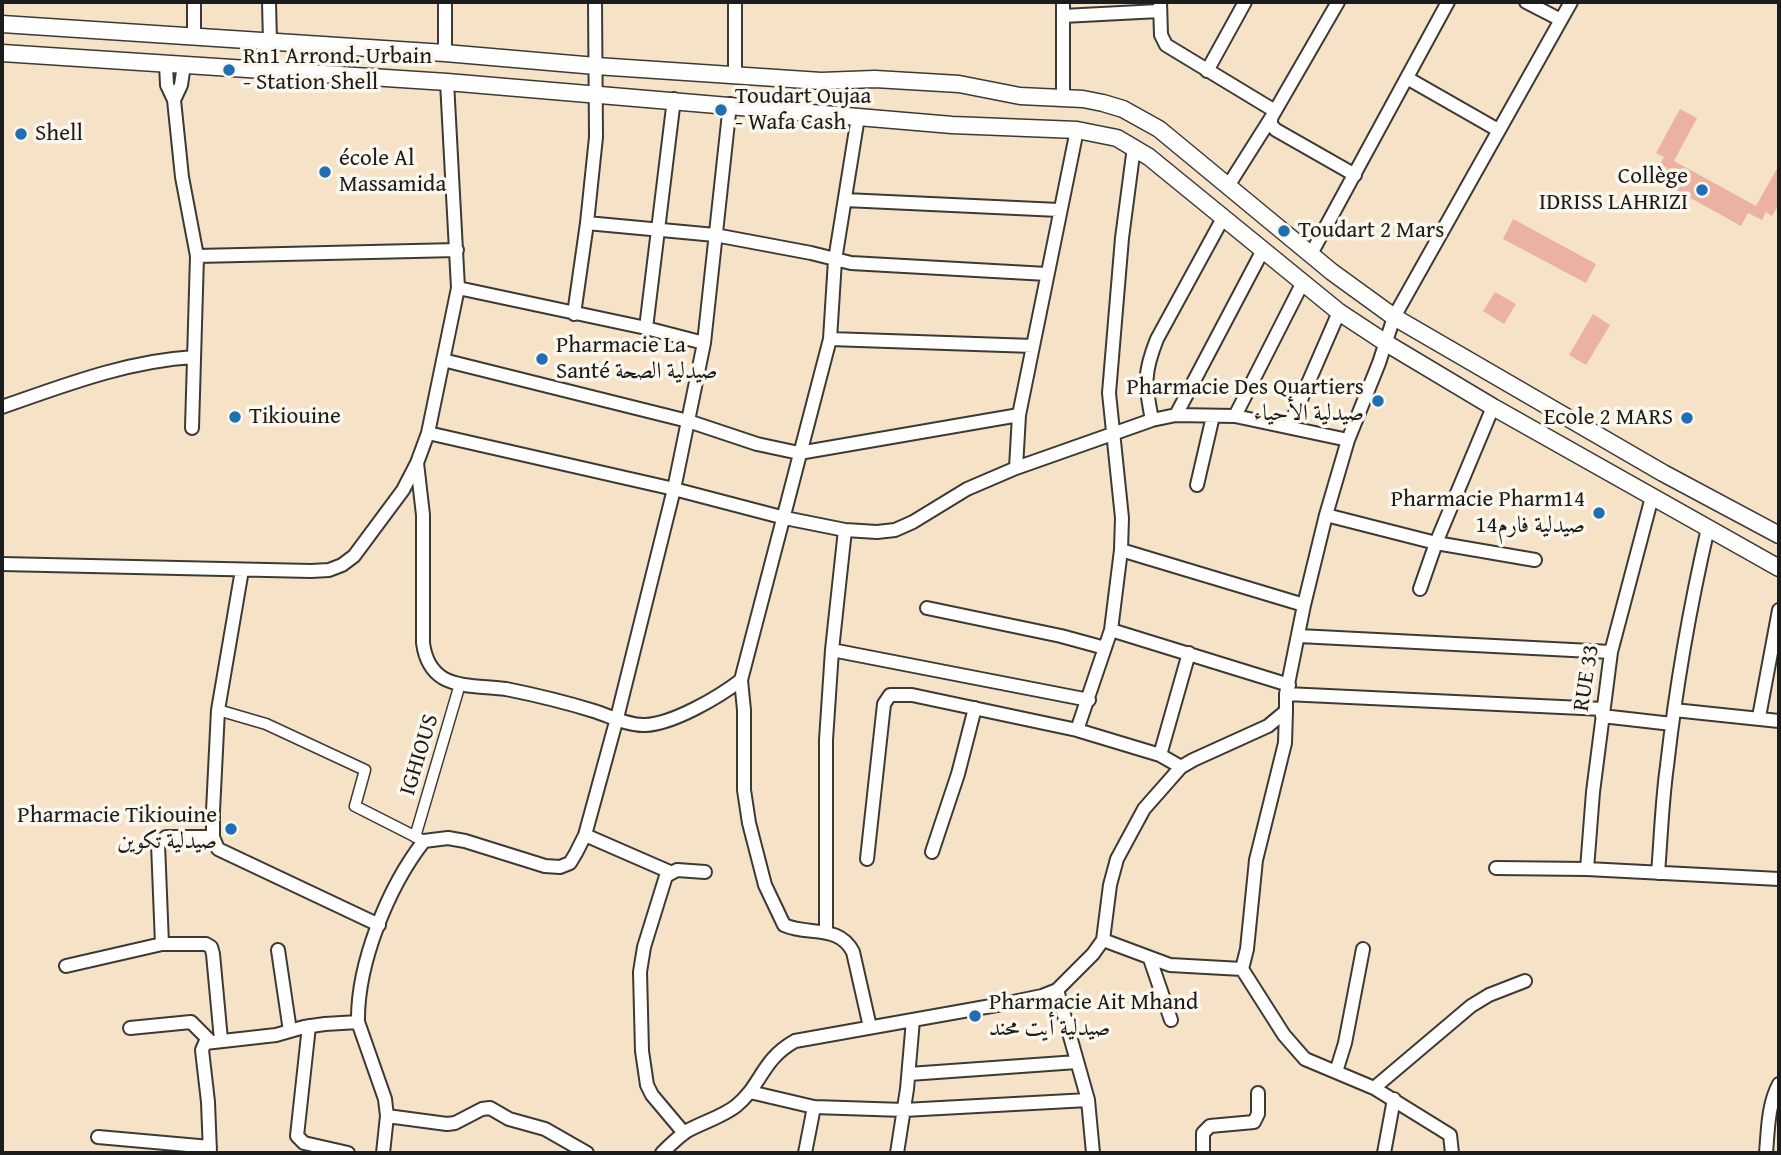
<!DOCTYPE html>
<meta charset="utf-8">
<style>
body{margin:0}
#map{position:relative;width:1781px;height:1155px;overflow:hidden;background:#f5e2c7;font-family:"Gentium Book Plus",serif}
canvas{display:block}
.frame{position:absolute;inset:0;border:4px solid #1c1c1c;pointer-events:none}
</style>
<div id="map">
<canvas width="1781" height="1155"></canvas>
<div class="frame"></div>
</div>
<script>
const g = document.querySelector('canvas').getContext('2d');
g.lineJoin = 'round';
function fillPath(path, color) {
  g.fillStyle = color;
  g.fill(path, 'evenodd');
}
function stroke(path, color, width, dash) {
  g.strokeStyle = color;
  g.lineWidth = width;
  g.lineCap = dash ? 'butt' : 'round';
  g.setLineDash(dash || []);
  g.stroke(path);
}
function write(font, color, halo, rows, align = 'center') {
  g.font = font + ' "Gentium Book Plus",Amiri,serif';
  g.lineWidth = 7;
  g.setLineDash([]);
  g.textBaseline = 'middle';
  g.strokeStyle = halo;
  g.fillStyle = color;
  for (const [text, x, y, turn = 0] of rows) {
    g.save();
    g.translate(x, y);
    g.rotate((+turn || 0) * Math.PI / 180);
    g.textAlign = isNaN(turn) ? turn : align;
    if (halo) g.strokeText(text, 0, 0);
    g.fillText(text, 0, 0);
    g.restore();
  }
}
const building = new Path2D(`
 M1680 109 1697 118 1674 161 1756 206 1779 165V204L1772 216 1766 212 1762 220 1748 213 1741 226 1660 181 1667 168 1660 164 1664 157 1656 153Z
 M1513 219 1596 264 1586 283 1503 239Z
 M1495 292 1516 304 1504 324 1483 311Z
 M1593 314 1610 325 1586 365 1569 355Z`);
const pedestrian = new Path2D(`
 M218 710 266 724 365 770 355 806 424 841
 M415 837 460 684`);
const minor = new Path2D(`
 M194 2V36
 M269 2 270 42
 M1160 2 1161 35 1166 45 1275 111
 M1526 2 1561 20
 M1063 16 1159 11
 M445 53V2
 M166 64 167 85 174 100 182 177 197 256 192 428
 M1207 71 1245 2
 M735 75V2
 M1407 78 1498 130
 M1063 98V2
 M174 100 181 85 184 65
 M1271 118V125L1276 130 1355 175
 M1228 186 1271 118 1338 2
 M845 200 1059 210
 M587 223 715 235 811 253 851 263 1047 274
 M1311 254 1448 2
 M197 256 457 250
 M574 314 587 223 596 137 595 2
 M646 328 674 99
 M830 339 1033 346
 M704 343 730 104
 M443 360 688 421 757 444 799 453 1019 415
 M2 407C65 385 127 361 194 357
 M1176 415 1263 250
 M1235 416 1303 282
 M1152 420C1145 384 1143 374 1157 339L1223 218
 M1289 427 1339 312
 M428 433 674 489 785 518 845 530 877 532 895 530 913 522 967 489 1016 468 1152 420 1176 415 1235 416 1348 440
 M417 463 423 515V643C425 658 430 670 443 678 460 688 487 686 506 689 536 695 565 702 594 711 610 716 629 726 645 725 673 724 719 697 741 680L830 339 835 260 858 117
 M1016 468 1019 415 1077 130
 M1197 485 1213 416
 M1326 515 1436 543 1535 560
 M1121 550 1304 605
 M2 564 311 571 329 570 342 565 354 556 403 490 417 463 428 433 458 288 447 82
 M242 570 218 710 213 811V837L218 849 379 925
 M1420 589 1436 543 1493 407
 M927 608 1061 636 1105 648
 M1111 630 1289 685
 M1299 636 1611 652
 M832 650 1089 700
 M741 680 744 710V790L749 823 765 885 784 925C808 936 839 924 853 952L870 1027
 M1286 694 1603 709
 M1674 710 1779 721
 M1602 716 1672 724
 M1759 717 1779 610
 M1077 730 1111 630 1121 550 1122 518 1109 393 1122 238 1134 147
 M1160 755 1189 653
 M585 835 670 872
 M932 852 958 774 975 708
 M867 859 884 704 890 695H912L1077 730 1160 755 1181 767
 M1496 868 1587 869 1779 879
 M1587 869 1593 792 1611 652 1652 497
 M1658 873C1661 837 1662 801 1667 766 1676 686 1690 606 1708 528
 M826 932V740L832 650 845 530
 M1103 940 1170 965 1242 969 1284 1035 1305 1059 1374 1088 1450 1135 1452 1153
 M162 944 158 844 166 837H213
 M278 950 290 1031
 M1150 959 1171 1020
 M66 966 162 944H206L211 947 213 954 221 1040
 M1242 969 1247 949 1256 860 1285 743 1286 711
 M1057 990 1088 1100 1093 1153
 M309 1026 297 1136 304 1143 348 1153
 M130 1028 191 1022 210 1041
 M1336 1072 1345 1043 1363 949
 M909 1074 1077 1062
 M1374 1088 1471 1006 1489 995 1525 981
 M750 1092 814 1107 904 1110 1088 1100
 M387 1116 447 1124 455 1123 482 1109 490 1108 509 1119 545 1129 587 1153
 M684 1133 652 1095 647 1085 642 1051 640 972 644 947 666 876 677 870 705 872
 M98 1137 210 1147
 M210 1153 208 1102 202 1050 205 1043 276 1035 304 1027 325 1024 358 1022
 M383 1153 387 1116 385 1099 358 1022C357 964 388 887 424 841L448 838 465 841 545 866 560 867 570 863 576 853 585 835 617 718 674 489 704 343 646 328 458 288
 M662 1153C670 1145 678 1137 687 1131 703 1122 722 1117 736 1106 762 1085 761 1060 795 1041L1008 1003 1042 996 1057 990 1093 954 1103 940 1110 885 1117 859 1144 809 1181 767 1193 760 1268 726 1286 711V694L1304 605 1326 515 1348 440 1379 363 1394 317 1571 2
 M805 1153 814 1107
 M897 1153 907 1089 913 1020
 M1203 1153V1133L1210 1126 1254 1122 1258 1114V1093
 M1384 1153 1394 1099
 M1766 1153C1768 1130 1768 1104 1779 1084`);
const tertiary = new Path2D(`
 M2 24 445 53 596 66 821 81 875 79 959 84 1020 96 1083 99 1103 103 1123 109 1159 129 1332 272 1394 317 1663 473 1779 535
 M2 53 447 82 952 125 1077 130 1117 138 1149 157 1339 312 1386 343 1493 407 1779 568`);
const markers = [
 [229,70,7,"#1f6fb2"],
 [721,110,7,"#1f6fb2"],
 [21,134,7,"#1f6fb2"],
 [325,172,7,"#1f6fb2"],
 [1702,190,7,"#1f6fb2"],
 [1284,231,7,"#1f6fb2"],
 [542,359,7,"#1f6fb2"],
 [1378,401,7,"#1f6fb2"],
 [235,417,7,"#1f6fb2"],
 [1687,418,7,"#1f6fb2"],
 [1599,513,7,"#1f6fb2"],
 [231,829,7,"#1f6fb2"],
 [975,1016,7,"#1f6fb2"]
];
const poiNames = [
 ["Rn1 Arrond. Urbain",243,57],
 ["- Station Shell",243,83],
 ["Toudart Oujaa",735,97],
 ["- Wafa Cash",735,123],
 ["Shell",35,134],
 ["école Al",339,159],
 ["Massamida",339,185],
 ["Collège",1688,177,"right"],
 ["IDRISS LAHRIZI",1688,203,"right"],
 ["Toudart 2 Mars",1298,231],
 ["Pharmacie La",556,346],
 ["Santé صيدلية الصحة",556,372],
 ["Pharmacie Des Quartiers",1364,388,"right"],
 ["صيدلية الأحياء",1364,414,"right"],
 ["Tikiouine",249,417],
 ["Ecole 2 MARS",1673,418,"right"],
 ["Pharmacie Pharm14",1585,500,"right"],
 ["صيدلية فارم14",1585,526,"right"],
 ["Pharmacie Tikiouine",217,816,"right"],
 ["صيدلية تكوين",217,842,"right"],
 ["Pharmacie Ait Mhand",989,1003],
 ["صيدلية أيت محند",989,1029]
];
const streetNames = [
 ["RUE 33",1587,678,-81],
 ["IGHIOUS",420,755,-73]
];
fillPath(building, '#ecb2a1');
stroke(pedestrian, '#3d3a36', 13);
stroke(minor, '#3d3a36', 16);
stroke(tertiary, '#3d3a36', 19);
stroke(pedestrian, '#fff', 10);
stroke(minor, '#fff', 12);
stroke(tertiary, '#fff', 16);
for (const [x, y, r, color] of markers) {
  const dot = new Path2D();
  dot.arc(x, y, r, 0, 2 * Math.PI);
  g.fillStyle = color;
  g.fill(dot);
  stroke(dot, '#fbf7ec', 2.5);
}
write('23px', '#1c1c1c', '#fbf7ec', poiNames, 'left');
write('23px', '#1c1c1c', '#fbf7ec', streetNames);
</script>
